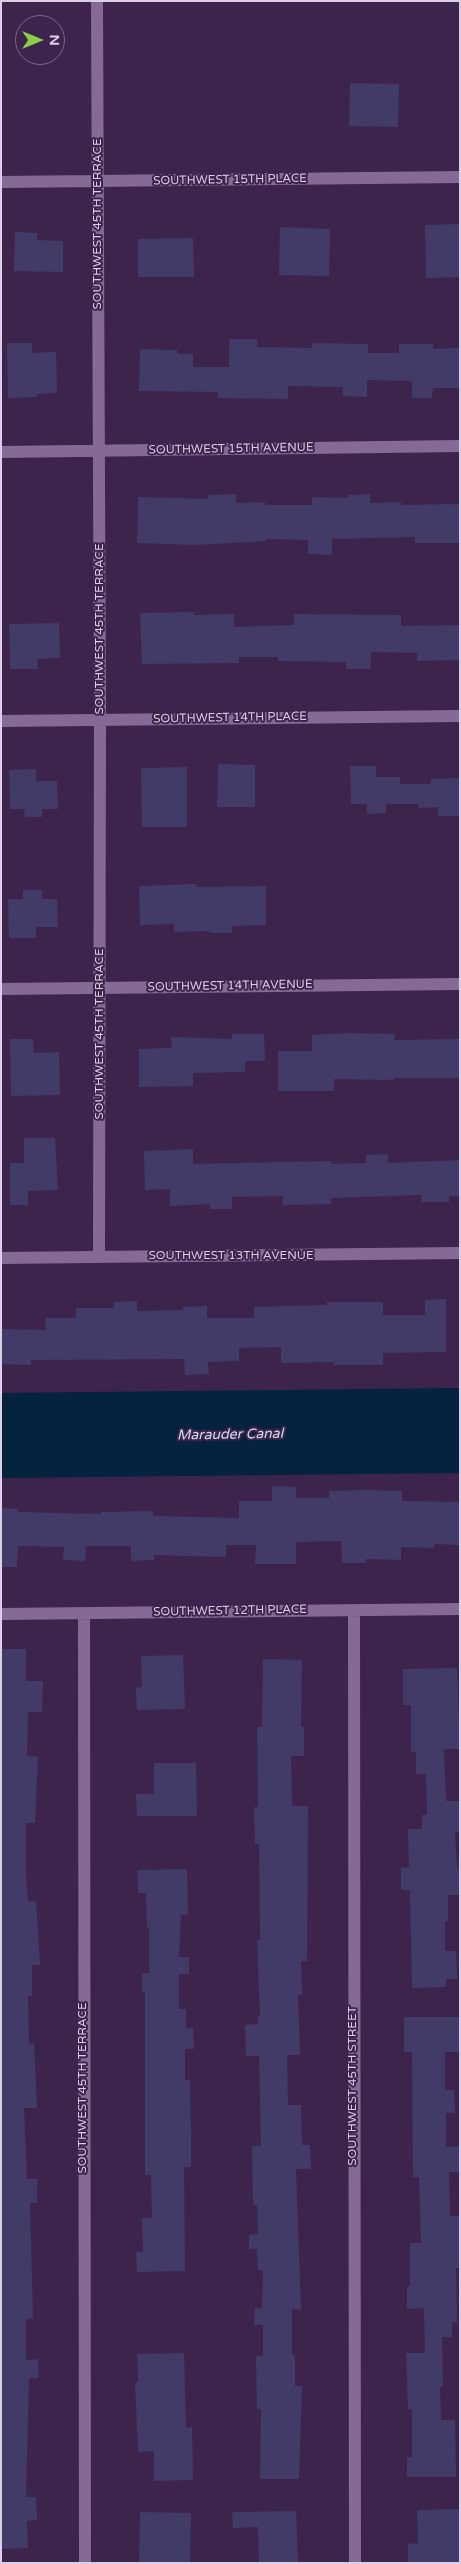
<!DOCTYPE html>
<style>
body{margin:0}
#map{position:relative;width:461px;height:2564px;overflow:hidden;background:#3d244c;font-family:"Varela Round",sans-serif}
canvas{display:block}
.frame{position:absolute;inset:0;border:2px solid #dccee7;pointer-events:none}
.north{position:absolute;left:15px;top:15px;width:50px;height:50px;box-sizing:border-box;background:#3d244c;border:1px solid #7d688a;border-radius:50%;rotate:90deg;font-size:14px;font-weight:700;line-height:20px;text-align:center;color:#dccee7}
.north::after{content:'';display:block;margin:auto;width:18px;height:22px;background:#8cce45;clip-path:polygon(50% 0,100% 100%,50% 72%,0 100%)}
</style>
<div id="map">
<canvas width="461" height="2564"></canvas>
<div class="frame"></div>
<div class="north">N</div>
</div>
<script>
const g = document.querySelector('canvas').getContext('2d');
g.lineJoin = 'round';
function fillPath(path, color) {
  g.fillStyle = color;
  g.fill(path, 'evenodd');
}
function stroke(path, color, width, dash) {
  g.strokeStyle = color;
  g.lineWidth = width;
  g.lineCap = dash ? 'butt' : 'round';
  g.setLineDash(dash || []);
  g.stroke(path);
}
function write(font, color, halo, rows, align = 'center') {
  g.font = font + ' "Varela Round",sans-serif';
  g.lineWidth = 4;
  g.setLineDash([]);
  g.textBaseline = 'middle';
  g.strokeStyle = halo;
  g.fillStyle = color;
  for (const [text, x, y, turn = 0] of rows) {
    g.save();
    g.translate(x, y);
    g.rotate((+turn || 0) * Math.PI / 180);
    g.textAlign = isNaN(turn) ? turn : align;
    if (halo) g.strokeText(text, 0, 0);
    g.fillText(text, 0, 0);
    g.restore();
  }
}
const water = new Path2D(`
 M460 1388V1473L1 1478V1393Z`);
const building = new Path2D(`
 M350 83 399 84 398 127 349 126Z
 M460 224V277L426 278 425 225Z
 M280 227 330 229 329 276 279 275Z
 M15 232 37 233V240L63 241V272L14 271Z
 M193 238 194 277H138V239Z
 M229 339H257V347L312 348V343L368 344V353H399V344H433V349L460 348V388H433L432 398H412V381L367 380V397L343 396V387L288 386V399L218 398V392L139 391 140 349 177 350V354H193V367H229Z
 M7 343H32V353L56 352 57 393 37 394V397L8 398Z
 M236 494V503L265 502V505H312V497L348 498V495L370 494V503L401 502V505L460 504V543H415V537L332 539V555L308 554V540L266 539V541L194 545 137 543 138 497 208 499V495Z
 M194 612V615L234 614V627L294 625V614L401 615V626L460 625V660L417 661V653L371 652V669H346V662L278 661V657H239V663L142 664 140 613Z
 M59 623 60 658 37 659 38 669H10L9 624Z
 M218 764 255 765V807H217Z
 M350 766H376V777H400V784H431V779L460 778 459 816H438V807L419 808 418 804H386V813L367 814V804H351Z
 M187 767V827H142L141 768Z
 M36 769V781H57L58 809H42V817H25L24 809H10L9 770Z
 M196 884V887L266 886V925L232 926V933H209V931L174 932V924L140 925 139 886Z
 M23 890H42V899H57L58 927H36V938H9L8 899H23Z
 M347 1033 395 1034 394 1040 460 1039V1078H394V1080L334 1079V1091H278V1051H312V1035Z
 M232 1034H264L265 1061H245V1072L193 1073V1086L139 1087V1049L172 1048 171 1037 232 1039Z
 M10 1039H33L34 1053 59 1052 60 1095 11 1096Z
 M24 1138H55L58 1190 28 1191V1205H10V1163H24Z
 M193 1149V1164L331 1161V1164L366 1163V1155L388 1154V1163L460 1160V1196H449V1202H421V1195L331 1198V1204L283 1205V1196L232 1197V1209H210V1204L170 1206V1189L145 1190 144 1151Z
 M446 1299V1352L383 1353V1365H334V1362L281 1363V1347L239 1348V1361L208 1362 209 1374 185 1375 184 1359 31 1360V1365L1 1364V1329L46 1330 45 1318H76V1308H114V1302L137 1301V1311L183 1310V1307L207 1306V1318H254V1307L327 1305V1302H383V1315H425V1300Z
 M272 1486 296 1487V1498H329V1491L365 1490 402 1491V1501L460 1502V1545L434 1544V1548L401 1547V1560L366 1559V1563H342L341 1541 296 1542V1564H255L256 1545H226V1557L154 1555V1560L131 1561V1546H86L85 1561 63 1560 64 1547 18 1546 17 1567H1V1508L18 1509V1512L101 1514V1512L153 1511V1516L239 1518V1501H272Z
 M1 1649H26V1681H43L42 1712H28L27 1756 38 1757 35 1823H26V1874L28 1901H36L40 1965H32V1996H28L29 2044 34 2043 37 2108H24L27 2179H37V2203H30L33 2318 26 2319V2360L38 2359 39 2378H29L26 2497H36L37 2520 27 2521 28 2548 1 2549Z
 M183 1655 185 1709 137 1710 136 1688 142 1687 141 1656Z
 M263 1659 302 1660 301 1727H304V1756H291L292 1806H308L307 1961H301L302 1995H298L300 2055H287L288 2105H301L302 2145H310L311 2169H296L301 2310 292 2309V2355H295V2386H302L299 2479H260L261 2409H257L256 2356H263V2325H254L255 2308H262L263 2270H258L257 2249H249V2235L258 2234 257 2205H253L252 2146H261L259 2056H246L245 2025 258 2024V2016H260L257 1940H260L259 1844H255L254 1807H258L257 1727H262Z
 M457 1668 460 1749H444L446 1801H460V1832H455L457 1867 460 1866V1895H448V1921H445V1951H456L457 1979H446V1987L412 1988 410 1890H401V1868L409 1867 408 1829H422V1815H427L426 1774H416V1752H411V1705H403V1669Z
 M154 1763H196L197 1816H137L136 1794H154Z
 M187 1869 188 1915H181L179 1957H189V1974H179V2009H186V2028H193L194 2049H185V2080H190L191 2130V2167H184L185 2271 137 2272 136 2252H143L142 2218H152L151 2175H145V1991L142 1992V1973H149V1928H147L146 1893H138L137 1870Z
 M404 2017H460V2052H445V2090H454L455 2113H446V2147L460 2146V2172H449L450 2216H460V2268H456L457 2322H452V2337H442L443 2387H440L441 2420H455L456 2477H407V2457H412V2409H408L406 2353H425L424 2308 407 2309V2287L410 2286V2243H421L419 2177H413L412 2052H404Z
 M184 2353 186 2428 192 2427 193 2480 154 2481V2451L138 2452 135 2383 138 2382 137 2354Z
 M460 2509V2563H408V2544L418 2543 417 2510Z
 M296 2511 298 2563H259L258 2527 233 2528 232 2512Z
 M140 2512 191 2513 190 2563H139Z`);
const street = new Path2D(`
 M97 1 100 720 99 1257
 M1 182 460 177
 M1 452 460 446
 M1 721 460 716
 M1 989 460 984
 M1 1258 460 1253
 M354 1610 355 2563
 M84 1613 85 2563
 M1 1614 460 1609`);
const streetNames = [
 ["SOUTHWEST 15TH PLACE",230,180,-1],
 ["SOUTHWEST 45TH TERRACE",98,224,-90],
 ["SOUTHWEST 15TH AVENUE",231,449,-1],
 ["SOUTHWEST 45TH TERRACE",100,629,-90],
 ["SOUTHWEST 14TH PLACE",230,718,-1],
 ["SOUTHWEST 14TH AVENUE",230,986,-1],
 ["SOUTHWEST 45TH TERRACE",100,1034,-90],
 ["SOUTHWEST 13TH AVENUE",231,1256],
 ["SOUTHWEST 12TH PLACE",230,1611,-1],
 ["SOUTHWEST 45TH STREET",353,2086,-90],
 ["SOUTHWEST 45TH TERRACE",83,2088,-90]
];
const waterNames = [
 ["Marauder Canal",230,1435,-1]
];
fillPath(water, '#05223e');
fillPath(building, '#433b67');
stroke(street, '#856a97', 12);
write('12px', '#dccee7', '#3d244c', streetNames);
write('italic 14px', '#cfdeee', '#3d244c', waterNames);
</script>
